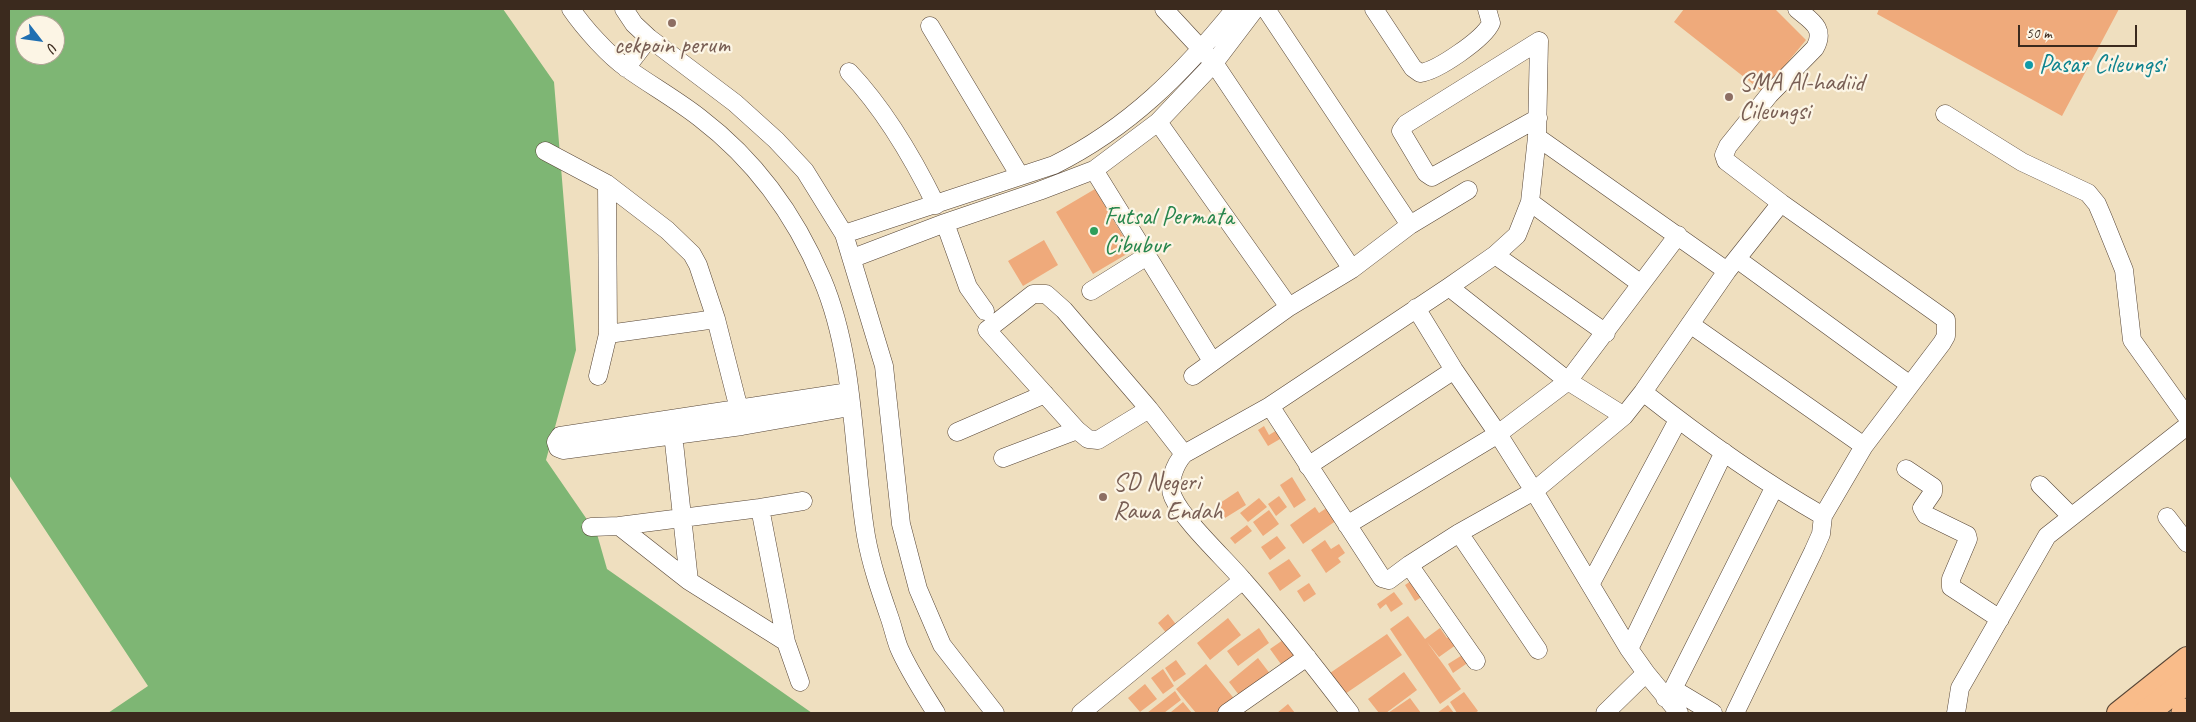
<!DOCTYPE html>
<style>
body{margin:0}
#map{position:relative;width:2196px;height:722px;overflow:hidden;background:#efdfbf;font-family:Caveat,sans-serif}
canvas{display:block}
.frame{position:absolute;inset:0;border:10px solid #3b2a1e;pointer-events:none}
.north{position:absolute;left:15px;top:15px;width:50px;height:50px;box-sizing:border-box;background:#fcf5e5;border:1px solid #afa495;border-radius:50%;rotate:120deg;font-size:14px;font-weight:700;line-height:20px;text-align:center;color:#3b2a1e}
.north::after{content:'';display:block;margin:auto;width:18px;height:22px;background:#1f6fb2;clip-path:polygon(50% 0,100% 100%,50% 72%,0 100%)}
.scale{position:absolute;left:2018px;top:25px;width:119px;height:22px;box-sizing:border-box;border:2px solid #3b2a1e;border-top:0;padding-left:6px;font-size:15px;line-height:18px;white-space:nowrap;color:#3b2a1e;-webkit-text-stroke:4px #fcf5e5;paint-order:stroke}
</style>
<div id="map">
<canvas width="2196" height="722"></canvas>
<div class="frame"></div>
<div class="north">U</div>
<div class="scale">50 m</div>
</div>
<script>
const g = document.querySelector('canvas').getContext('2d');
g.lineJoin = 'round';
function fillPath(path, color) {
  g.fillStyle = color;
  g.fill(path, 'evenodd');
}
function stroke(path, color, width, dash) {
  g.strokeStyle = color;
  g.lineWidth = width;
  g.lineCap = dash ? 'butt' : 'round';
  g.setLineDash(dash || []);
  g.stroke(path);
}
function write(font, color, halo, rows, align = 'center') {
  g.font = font + ' Caveat,sans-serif';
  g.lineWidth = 4.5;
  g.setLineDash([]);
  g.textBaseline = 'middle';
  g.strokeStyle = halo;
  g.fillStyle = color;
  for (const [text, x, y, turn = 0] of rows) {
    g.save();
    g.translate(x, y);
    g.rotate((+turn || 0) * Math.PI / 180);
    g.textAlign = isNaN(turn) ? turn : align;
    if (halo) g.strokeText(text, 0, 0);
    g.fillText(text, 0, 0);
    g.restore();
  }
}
const forest = new Path2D(`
 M9 9H503L554 82 576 350 546 460 597 534 607 569 812 713H108L148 686 9 475ZM25 25H55V55H25Z`);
const building = new Path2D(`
 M1684 9H1775L1806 40 1763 92 1674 22Z
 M1879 9H2119L2062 116 1877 14Z
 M1095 189 1132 251 1093 274 1056 212Z
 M1044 240 1058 265 1023 286 1008 261Z
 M1264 426 1269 435 1282 427 1287 435 1268 446 1258 430Z
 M1292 477 1306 500 1294 508 1280 485Z
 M1238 491 1246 505 1225 518 1217 505Z
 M1279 496 1287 507 1276 516 1268 504Z
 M1259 498 1267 507 1248 522 1240 513Z
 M1315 507 1319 513 1328 507 1337 520 1303 544 1290 525Z
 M1269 510 1279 524 1263 536 1253 522Z
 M1247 525 1252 531 1235 544 1230 538Z
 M1277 536 1286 548 1270 560 1261 547Z
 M1325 540 1331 549 1339 544 1345 553 1338 558 1341 562 1326 573 1311 550Z
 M1289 559 1301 576 1280 591 1268 573Z
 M1414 579 1425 595 1415 601 1405 585Z
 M1309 583 1316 594 1304 602 1297 591Z
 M1394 592 1403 604 1391 612 1386 604 1380 609 1377 604Z
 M1168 614 1178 627 1168 635 1158 623Z
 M1408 616 1425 639 1440 628 1447 638 1453 633 1460 642 1439 657 1427 642 1461 689 1440 704 1390 629Z
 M1228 618 1241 635 1210 660 1197 643Z
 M1259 628 1269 643 1238 666 1227 651Z
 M1387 634 1402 655 1345 694 1330 673Z
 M1283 640 1298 650 1293 654 1296 658 1283 667 1270 649Z
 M1464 654 1469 662 1453 673 1448 664Z
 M1258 658 1271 675 1242 699 1229 682Z
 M1176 660 1186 674 1174 682 1165 668Z
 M1206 664 1236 701 1220 713H1196L1176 689Z
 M1163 669 1174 686 1163 694 1151 678Z
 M1404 672 1417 690 1386 713H1379L1368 699Z
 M1145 684 1157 699 1140 712 1128 698Z
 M1175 691 1181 700 1164 713H1147Z
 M1464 692 1478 711 1475 713H1457L1450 702Z
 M1410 698 1421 713H1388Z
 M1183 702 1192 713H1172L1171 712Z
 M1288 704 1295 713H1277Z
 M1448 705 1454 713H1437Z`);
const minor = new Path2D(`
 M571 9C584 28 609 56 628 69 652 86 677 100 700 118 755 160 795 215 822 279 856 359 852 452 866 536 871 564 880 590 889 616 893 627 895 638 899 648 909 671 923 692 936 713
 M624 9 634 24 649 38 735 103 776 140 805 171 844 234 884 366 901 524 918 589 942 645 995 713
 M1164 9 1214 63 1352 269
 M1374 9 1413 68 1420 73C1437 71 1484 39 1491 23L1487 9
 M930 26 1020 176
 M626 68 649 38
 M849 72C885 110 913 158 936 205
 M1945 114 2022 162 2088 193 2097 204 2103 218 2124 270 2132 340 2187 417
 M1538 118 1432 177 1426 173 1401 131 1406 124 1539 41
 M1158 122 1289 307
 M1537 137 1727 271
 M545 151 607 184 667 230 692 254 698 265 716 319 742 421
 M1094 170 1212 361
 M607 184 608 334 716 319
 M1530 202 1641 284
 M1781 203 1726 161 1724 155 1728 146 1769 95 1815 48C1826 28 1811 21 1797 9
 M945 223 968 287 985 311
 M1410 225 1468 190
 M844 234 1054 165C1130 127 1182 74 1235 9
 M1495 255 1606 333
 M853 258 945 223 1039 191 1094 170 1158 122 1214 63 1255 9
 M1737 259 1910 385
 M1091 291 1147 256
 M1416 308 1454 370 1498 434 1534 491 1629 649 1646 673 1679 713
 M1690 324 1864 446
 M598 376 608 334
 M1193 376 1289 307 1352 269 1410 225 1266 9
 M849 392 560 436 556 442 558 448 563 450 742 426 850 407
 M1643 392C1700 437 1760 480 1823 516
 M1270 406 1382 578 1389 580 1409 565 1459 533 1534 491 1624 416 1643 392 1727 271 1781 203 1935 312 1946 320V336L1942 343 1864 446 1823 516 1821 534 1813 552 1735 713
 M1149 409 1098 440 1088 439 1077 430 987 330 1033 294H1046L1064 310 1149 409 1184 454C1175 464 1167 483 1173 497 1183 520 1224 558 1242 579 1280 622 1315 667 1350 713
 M1624 416 1568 381 1678 235
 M672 424 689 581 786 642 800 682
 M957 432 1045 394
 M1184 454 1270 406 1449 287 1495 255 1517 235 1530 202 1537 137 1539 41
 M1003 458 1077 430
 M1308 466 1454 370
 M1906 469 1933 487V492L1922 508 1926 515 1967 535 1968 539 1951 579V587L2000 619
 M2040 485 2071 516
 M2167 517 2187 543
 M1347 525 1498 434 1568 381 1449 287
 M591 527 619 526
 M1459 533 1538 650
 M1409 565 1476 661
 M689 581 619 526 760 508
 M1591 583 1678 420
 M786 642 760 508 803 501
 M1629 649 1724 452
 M1673 689 1713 713
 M1665 698 1673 689 1774 488
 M1081 713 1243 580
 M1227 713 1307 657
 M1605 713 1646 673
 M1956 713 1960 688 2047 536 2187 426`);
const major = new Path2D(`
 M2118 713 2187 658`);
const highway = new Path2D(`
 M2146 713 2187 681
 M2184 713 2187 711`);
const markers = [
 [672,23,5,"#8d6e63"],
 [2029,65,5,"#0f9aa8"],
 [1729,97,5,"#8d6e63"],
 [1094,231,5,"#2e9e5b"],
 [1103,497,5,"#8d6e63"]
];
const educationNames = [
 ["cekpoin perum",672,46,"center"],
 ["SMA Al-hadiid",1739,83],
 ["Cileungsi",1739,112],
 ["SD Negeri",1113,483],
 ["Rawa Endah",1113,512]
];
const cultureNames = [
 ["Pasar Cileungsi",2039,65]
];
const leisureNames = [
 ["Futsal Permata",1104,217],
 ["Cibubur",1104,246]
];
fillPath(forest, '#7eb674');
fillPath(building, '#efaa7b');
stroke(minor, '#564536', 19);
stroke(major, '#564536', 24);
stroke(highway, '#564536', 27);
stroke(minor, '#fff', 18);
stroke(major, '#f9bc8a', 22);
stroke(highway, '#f9bc8a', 25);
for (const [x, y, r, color] of markers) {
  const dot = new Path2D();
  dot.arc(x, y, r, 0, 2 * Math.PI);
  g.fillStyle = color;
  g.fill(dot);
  stroke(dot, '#fcf5e5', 2);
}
write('25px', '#785e54', '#fcf5e5', educationNames, 'left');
write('25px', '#0d838f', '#fcf5e5', cultureNames, 'left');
write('25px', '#27864d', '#fcf5e5', leisureNames, 'left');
</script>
